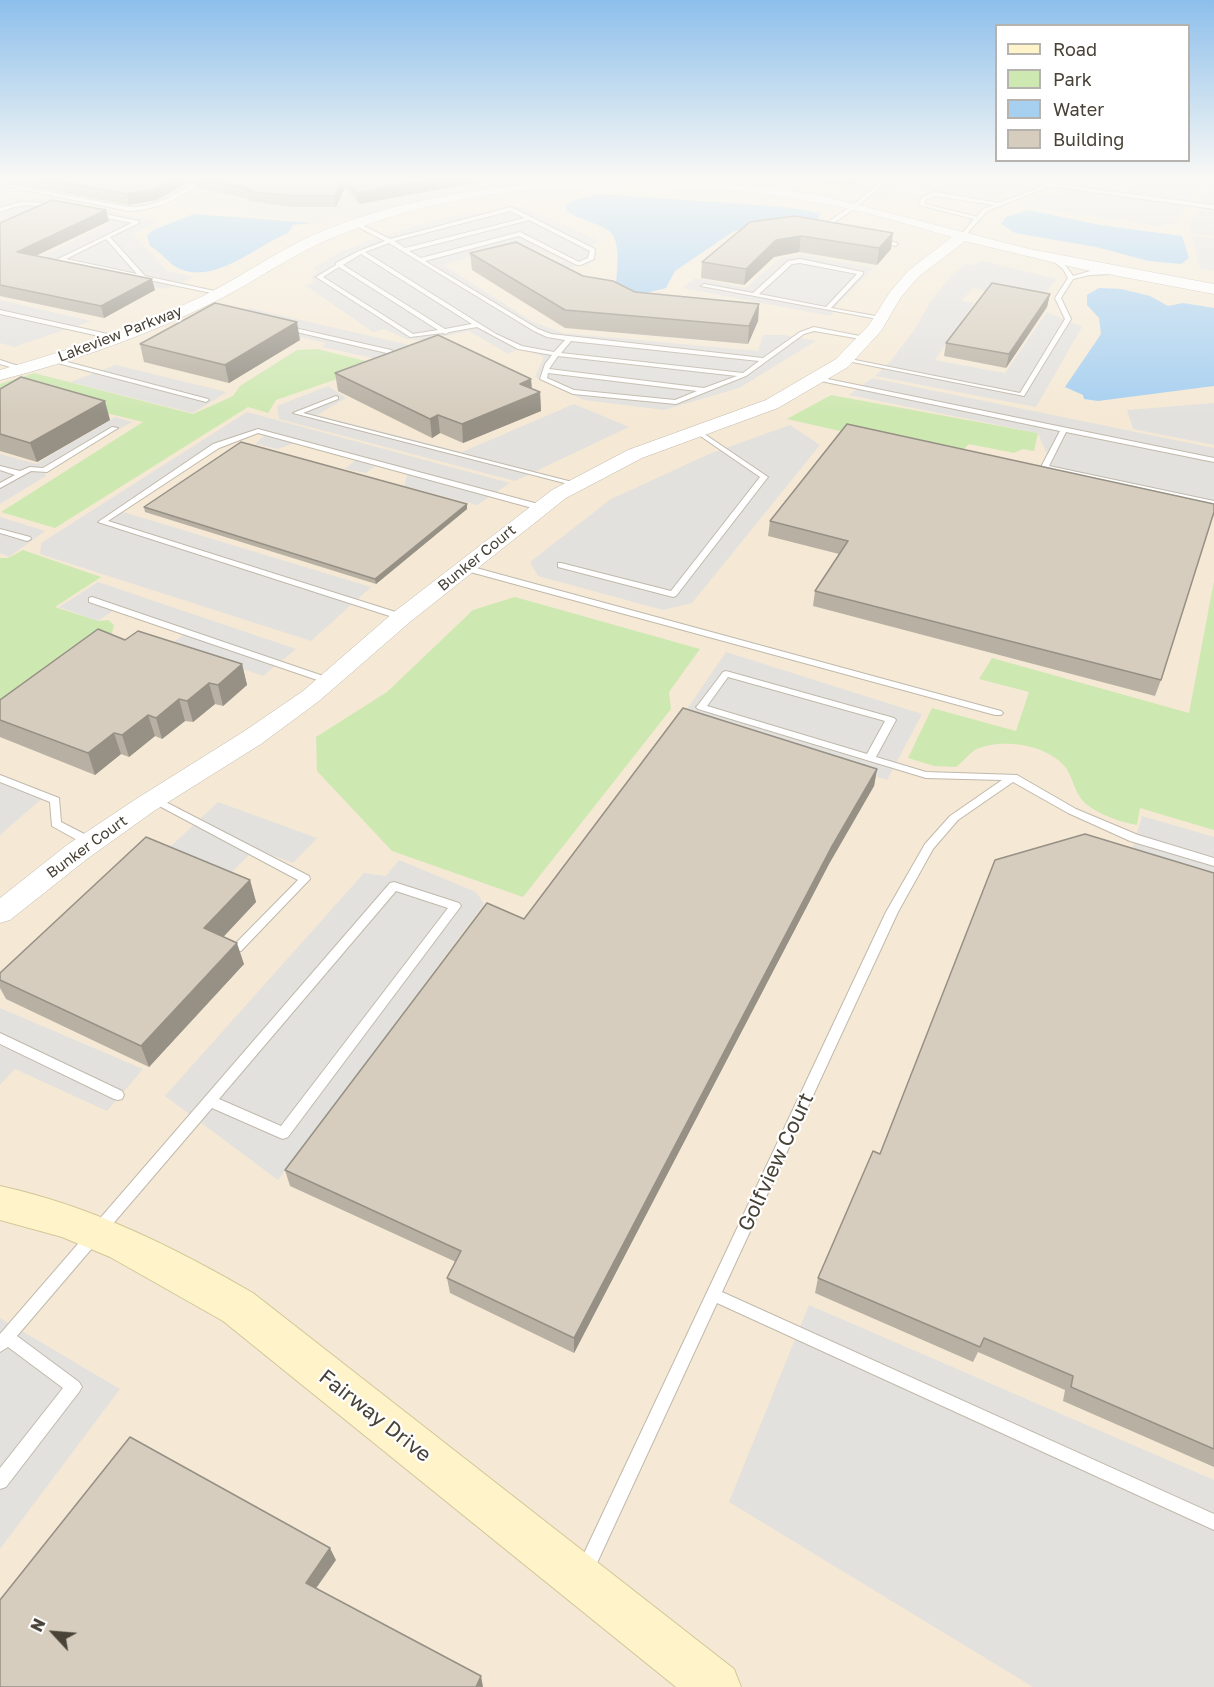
<!DOCTYPE html>
<style>
body{margin:0}
#map{position:relative;width:1214px;height:1687px;overflow:hidden;background:#f4f1e9;font-family:"Golos Text",sans-serif}
canvas{display:block}
.legend{position:absolute;left:995px;top:24px;width:195px;height:138px;box-sizing:border-box;background:#fff;border:2px solid #b6b3af;margin:0;padding:8px 10px;list-style:none;font-size:18px;color:#484237}
.legend li{display:flex;align-items:center;gap:12px;height:30px}
.legend b{width:30px;border:2px solid #b6b3af}
.north{position:absolute;left:24px;top:1603px;width:60px;height:60px;-webkit-text-stroke:4px #fff;paint-order:stroke;rotate:296deg;font-size:16px;font-weight:700;line-height:24px;text-align:center;color:#484237}
.north::after{content:'';display:block;margin:auto;width:21px;height:27px;background:#484237;clip-path:polygon(50% 0,100% 100%,50% 72%,0 100%)}
</style>
<div id="map">
<canvas width="1214" height="1687"></canvas>
<ul class="legend">
<li><b style="height:8px;background:#fef3c9"></b>Road</li>
<li><b style="height:16px;background:#cee8b2"></b>Park</li>
<li><b style="height:16px;background:#a6cff0"></b>Water</li>
<li><b style="height:16px;background:#d6cdbe"></b>Building</li>
</ul>
<div class="north">N</div>
</div>
<script>
const g = document.querySelector('canvas').getContext('2d');
g.lineJoin = 'round';
function fillPath(path, color) {
  g.fillStyle = color;
  g.fill(path, 'evenodd');
}
function stroke(path, color, width, dash) {
  g.strokeStyle = color;
  g.lineWidth = width;
  g.lineCap = dash ? 'butt' : 'round';
  g.setLineDash(dash || []);
  g.stroke(path);
}
function write(font, color, halo, rows, align = 'center') {
  g.font = font + ' "Golos Text",sans-serif';
  g.lineWidth = 4.5;
  g.setLineDash([]);
  g.textBaseline = 'middle';
  g.strokeStyle = halo;
  g.fillStyle = color;
  for (const [text, x, y, turn = 0] of rows) {
    g.save();
    g.translate(x, y);
    g.rotate((+turn || 0) * Math.PI / 180);
    g.textAlign = isNaN(turn) ? turn : align;
    if (halo) g.strokeText(text, 0, 0);
    g.fillText(text, 0, 0);
    g.restore();
  }
}
const residential = new Path2D(`
 M225 179H530L531 183 472 191 348 220 320 224 170 206Z`);
const commercial = new Path2D(`
 M0 179H225L171 206 320 224 348 220 416 202 472 191 531 183 597 179H1214V1687H0Z`);
const green = new Path2D(`
 M317 349 374 363 372 367 276 400 268 413 248 407 55 528 1 512 143 422 21 392 0 403V384L34 373 193 414 233 396 240 386 297 350Z
 M831 395 1038 433 1034 451 1023 449 1014 453 969 444 955 457 787 419Z
 M23 550 101 577 55 607 98 621 108 620 114 625 112 633 101 642 0 709V558H8Z
 M1214 581V830L1140 808 1137 825C1120 822 1100 815 1086 804 1075 795 1074 780 1066 768 1048 744 1002 738 977 749 969 753 963 762 956 767L934 766 908 758 932 708 1016 731 1029 692 979 679 992 658 1189 713Z
 M515 597 700 649 669 692 671 709 523 897 392 851 317 771 316 737 387 692 473 610Z`);
const parking = new Path2D(`
 M872 179H905L886 197 860 191Z
 M916 179H1049L1034 187 1004 193 987 200 932 192 934 189 910 185Z
 M1134 179H1201L1189 201 1126 191Z
 M1211 180H1214V236L1192 234 1189 223 1198 210H1205L1209 204 1201 202Z
 M1063 181 1120 190 1119 192 1188 202 1175 226 1165 224 1163 227 1092 216 1094 213 1086 216 1016 205 1018 202 1059 193 1063 189Z
 M10 197 45 200 158 221 133 234 167 271 194 277 166 289 42 265 38 259 113 221 57 210 0 235V202Z
 M522 206 599 241 591 245 593 260 567 269 558 264 564 261 517 242 443 265 533 322 563 333 758 351 763 335H784L816 341 739 388 664 410 584 400 535 377 544 357 520 348 508 354 469 331 425 340 406 339 385 329 373 332 305 285 314 283 311 277 319 271 313 269 338 253 369 240 444 218Z
 M1192 236 1214 238V271L1200 269Z
 M801 255 873 268 837 305 831 316 682 288 695 278 745 288 781 258Z
 M982 261 1057 279 1044 295 1011 298 973 288 961 301 974 303 935 360 1005 373 1047 312 1082 327 1036 407 875 376 891 361 917 326 930 302 953 274 965 264 974 265Z
 M0 300 91 321 14 347 0 343Z
 M249 308 409 345 382 360 322 347 326 343 224 320Z
 M116 365 227 392 193 413 70 382Z
 M872 378 1214 448V515L1058 480 1038 433 849 395Z
 M328 386 346 398 317 415 462 452 574 404 629 427 515 481 279 419 277 406Z
 M1214 403V445L1133 429 1127 410Z
 M247 412 510 483 477 505 404 486 408 473 378 464 366 473 345 469 357 459 297 442 278 449 255 444 266 434 258 431 216 446 120 511 371 587 311 641 40 554 41 543Z
 M115 417 132 422 44 470 46 476 0 504V454L36 464Z
 M790 425 820 445 692 603 663 610 538 576 530 562 611 499 709 454Z
 M0 517 45 531 9 557 0 553Z
 M98 582 296 649 263 676 171 644 186 633 117 608 98 621 59 607Z
 M726 652 922 714 887 780 685 712Z
 M0 778 45 796 0 835Z
 M218 802 317 838 293 863 255 849 229 875 167 850Z
 M1142 816 1214 837V883L1130 857Z
 M399 860 476 892 484 904 278 1180 165 1096 364 873 386 876Z
 M0 1008 143 1069 107 1111 15 1069 0 1085Z
 M809 1305 1214 1480V1687H1033L729 1502Z
 M0 1318 120 1389 0 1549Z`);
const water = new Path2D(`
 M599 194 785 207 820 213 819 218 808 222 734 231 675 271 666 288 634 296 616 286C617 270 622 240 608 230 596 222 580 220 568 212L565 206 574 200Z
 M1029 210 1100 225 1182 236 1189 258 1181 264 1149 261 1096 247 1015 233 1001 224 1006 217Z
 M194 214 313 223 293 225 288 233C256 246 216 284 180 269 168 264 162 252 150 246L147 236 153 230Z
 M1099 288 1121 289 1150 296 1168 306 1183 303 1214 308V386L1098 401 1084 399 1083 395 1065 387 1101 334 1099 318 1087 305V295Z`);
const service = new Path2D(`
 M200 179H205C183 197 158 210 129 211L0 185V183L129 207C157 207 177 194 200 179Z
 M769 179H774L761 191H757V189Z
 M884 179H889L857 207 832 224 839 226V228L826 225V223L853 205Z
 M1008 179H1020L1214 205V209L1050 186 987 211 963 238 960 236 974 219 919 205 921 198 934 192 999 203 1045 185ZM935 196 994 205 983 209 977 217 925 204V200Z
 M20 202 40 203 58 206 55 208 27 205 14 207 0 212V208Z
 M511 207 595 249 594 259 581 265H577L519 236 425 261 538 329 551 334 763 358 800 332 814 327 870 338 867 340 814 331 804 334 746 376 676 404 573 394 540 379 545 364 552 355 518 349 477 327 449 332 446 334 443 333 410 337 316 277 336 265V263L359 251 385 241 354 225V223H358L390 239ZM510 211 525 218 405 248 394 241ZM529 220 590 251 588 258 579 262 520 232 421 258 409 251ZM389 243 534 331 547 337 565 340 554 352 522 346 496 334 365 252ZM361 254 472 324 445 329 343 265ZM339 267 438 330 413 334 323 277ZM571 341 759 361 743 373 561 353ZM558 356 737 376 704 388 549 369ZM548 373 697 391 675 400 574 390 547 378Z
 M94 212 139 221V223L110 237 145 276 224 293 221 295 58 261V259L132 223 92 215ZM106 239 137 274 66 259Z
 M878 237 897 243 898 244 895 246 876 240Z
 M1050 257C1060 257 1068 268 1073 276L1090 271 1111 270 1114 272 1111 274 1090 275 1073 279 1061 298 1071 319 1024 396 842 360 845 358 1020 393 1065 319 1055 298 1068 278 1063 269 1050 259Z
 M800 259 863 272V274L831 308 881 317 884 319 883 320 701 286 704 284 753 293 788 261ZM800 263 857 274 826 307 759 294 792 264Z
 M0 310 117 336 120 338 117 340 0 314Z
 M286 326 391 350 394 352 391 354 284 329 283 328Z
 M52 358 208 399 209 400 206 402 50 361 49 360Z
 M0 360 25 368 26 369 23 371 0 364Z
 M818 377 1214 458V462L1066 432 1049 466 1214 501V505L1042 469 1041 467 1060 431 816 380 815 379Z
 M336 396 338 397V399L303 413 580 484 576 486 293 413Z
 M112 427 118 428 47 472 31 471 0 488V483L15 475 0 470V466L20 471 30 467 43 468Z
 M258 429 542 505 543 507 536 509 258 433 219 448 108 521 405 615 406 617 402 620 98 522 213 444Z
 M696 431H700L768 477 676 596 673 597 558 567V563H561L671 591 760 477 696 433Z
 M0 529 30 537 31 539 27 541 0 533Z
 M463 566H469L1001 711 1003 713 1001 715H995L463 570Z
 M92 597 332 679 334 681 329 684 326 683 89 602V598Z
 M726 671 894 718 896 720 876 757 926 772 1017 775 1076 809 1138 835 1214 858V866L1130 841 1068 813 1013 782 958 820 933 849 898 912 722 1292 1214 1514V1530L717 1303 591 1576 585 1578 579 1576 577 1570 579 1564 886 912 925 844 950 816 1002 780 926 778 698 709 696 707 698 705 723 672ZM728 677 885 721 867 754 707 706Z
 M0 775 59 798 61 822 94 839 95 842 94 845H86L52 826 50 802 0 782Z
 M154 796 309 876 310 879 241 951H233L231 948 298 880 150 801 149 799 150 797Z
 M394 882 459 903 461 906 288 1137 283 1139 278 1137 212 1108 17 1336 79 1382 82 1387 79 1392 6 1487 0 1489V1468L63 1388 8 1347 0 1352V1334L390 883ZM396 891 448 908 281 1126 219 1099Z
 M0 1033 122 1091 124 1095 122 1099 118 1100 114 1099 0 1044Z`);
const tertiary = new Path2D(`
 M588 179 711 181 819 195 1029 249 1214 284V294L1081 269 965 241 918 277 901 297 881 331 848 367 778 408 642 458 566 498 410 622 319 701 261 744 154 811 87 859 10 920 0 923V898L67 845 136 799 243 732 303 691 394 612 552 490 628 450 766 400 836 359 869 325 890 292 908 271 952 237C916 227 879 215 841 207 681 173 487 173 334 237 294 253 259 279 220 299 151 334 75 361 0 380V370C70 350 139 327 205 295 246 274 283 247 325 230 408 197 500 184 588 179Z`);
const secondary = new Path2D(`
 M0 1186C91 1206 172 1246 253 1293L734 1669 741 1687H676L223 1321 110 1257 62 1237 0 1220Z`);
const wall = new Path2D(`
 M0 179H495L359 204 346 188 345 180H343L345 188 336 207H292L249 201V199L197 188 195 179 157 200 129 205 0 181V182Z
 M826 179H860L851 186 826 183Z
 M1050 179H1072L1070 180Z
 M795 216 891 249 877 265 799 252 774 257 744 285 701 278 702 262Z
 M109 221 36 256 155 290 104 318 0 296V223Z
 M470 253 583 276 635 292 759 304 758 321 748 344 565 328 472 270Z
 M1050 294 1047 307 1006 368 944 356 946 343Z
 M300 340 229 383 144 362 140 344Z
 M335 373 531 379 532 389 540 392 541 411 463 443 440 433 432 438 338 391Z
 M0 389 110 420 37 462 0 451Z
 M847 424 1161 680 1155 696 813 606 815 591 839 554 768 536 770 521Z
 M467 504V509L376 584 145 512 144 507Z
 M125 640 242 664 247 685 223 706 215 704 193 722 185 721 162 739 155 736 129 757 121 754 95 775 0 737V700Z
 M877 769 874 786 829 864 574 1353 450 1293 447 1278 456 1262 290 1186 285 1170 524 919Z
 M1214 873V1467L1063 1401 1065 1390 978 1352 973 1362 815 1293 818 1278 880 1154Z
 M250 880 256 902 223 937 244 964 149 1067 6 999 0 988V973Z`);
const shadedWall = new Path2D(`
 M174 179H195L157 200 129 205 127 194Z
 M326 179H345V180H343L345 188 336 207 334 196Z
 M436 179H495L359 204 357 193Z
 M852 179H860L851 186Z
 M106 210 109 221 20 263 17 252Z
 M893 233 891 249 877 265 879 248Z
 M801 236 799 252 774 257 744 285 746 269 776 240Z
 M152 279 155 290 104 318 101 306Z
 M1050 294 1047 307 1006 368 1009 354Z
 M759 304 758 321 748 344 749 326Z
 M297 322 300 340 229 383 225 365Z
 M531 379 532 396 540 392 541 411 463 443 462 424 520 384Z
 M105 401 110 420 37 462 30 443Z
 M438 415 440 433 432 438 430 419Z
 M467 504V509L376 584 375 579Z
 M242 664 247 685 223 706 218 685Z
 M209 683 215 704 193 722 187 701Z
 M179 699 185 721 162 739 156 718Z
 M148 715 155 736 129 757 122 735Z
 M114 733 121 754 95 775 88 753Z
 M877 769 874 786 829 864 574 1353V1338L831 848Z
 M250 880 256 902 211 950 204 928Z
 M237 943 244 964 149 1067 141 1046Z
 M330 1548 336 1560 312 1594 306 1583Z
 M481 1676 483 1687H476Z`);
const building = new Path2D(`
 M44 179H174L155 189 127 194Z
 M203 179H343L334 196H290L247 191 250 189Z
 M345 179H436L357 193Z
 M52 200 106 210 17 252 152 279 101 306 0 285V223Z
 M795 216 893 233 879 248 801 236 776 240 746 269 702 262 750 222Z
 M516 242 583 276 613 281 635 292 759 304 749 326 565 310 470 253Z
 M992 283 1050 294 1009 354 946 343Z
 M215 303 297 322 225 365 140 344Z
 M438 335 531 379 520 384 540 392 462 424 438 415 430 419 335 373Z
 M21 377 105 401 30 443 0 434V389Z
 M847 424 1214 504V512L1161 680 815 591 848 541 770 521Z
 M241 442 467 504 375 579 144 507Z
 M98 629 125 640 138 631 242 664 218 685 209 683 187 701 179 699 156 718 148 715 122 735 114 733 88 753 0 720V700Z
 M683 708 877 769 831 848 574 1338 447 1278 461 1251 285 1170 487 903 524 919Z
 M1085 834 1214 873V1449L1071 1387 1073 1376 984 1338 980 1347 818 1278 873 1151 880 1154 995 860Z
 M146 837 250 880 204 928 237 943 141 1046 0 980V973Z
 M130 1437 330 1548 306 1583 481 1676 476 1687H0V1600Z`);
const farStreetnames = [
 ["Lakeview Parkway",120,334,-21],
 ["Bunker Court",477,558,-39],
 ["Bunker Court",87,847,-36]
];
const nearStreetnames = [
 ["Golfview Court",776,1162,-65],
 ["Fairway Drive",375,1416,38]
];
fillPath(residential, '#e8e3d7');
fillPath(commercial, '#f5e9d5');
fillPath(green, '#cee8b2');
fillPath(parking, '#e3e1dd');
fillPath(water, '#a6cff0');
stroke(service, '#c0b9ab', 2);
stroke(tertiary, '#c0b9ab', 1);
stroke(secondary, '#d3c699', 2);
fillPath(service, '#fff');
fillPath(tertiary, '#fff');
fillPath(secondary, '#fef3c9');
fillPath(wall, '#b8b0a3');
fillPath(shadedWall, '#969085');
fillPath(building, '#d6cdbe');
stroke(building, '#969085', 1.5);
const sky = g.createLinearGradient(0, 0, 0, 415);
sky.addColorStop(0, '#8dbfeb');
sky.addColorStop(0.43, '#faf9f5');
sky.addColorStop(1, '#faf9f500');
g.fillStyle = sky;
g.fillRect(0, 0, 1214, 415);
write('15px', '#484237', '#fff', farStreetnames);
write('21px', '#484237', '#fff', nearStreetnames);
</script>
